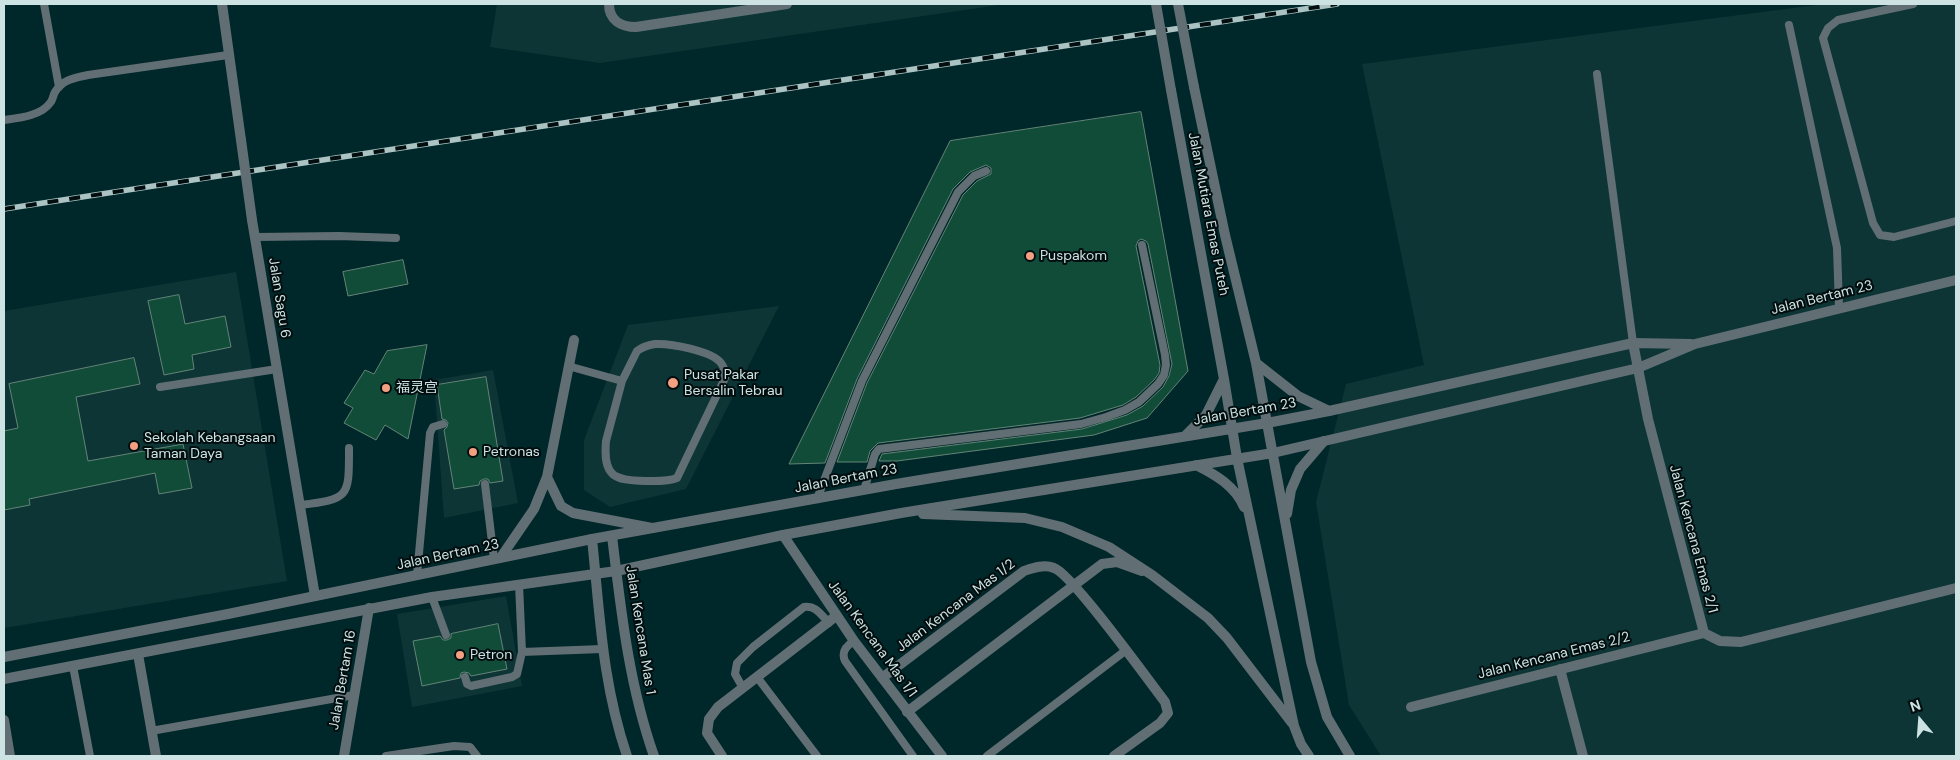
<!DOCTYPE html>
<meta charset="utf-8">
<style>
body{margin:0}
#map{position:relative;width:1960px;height:760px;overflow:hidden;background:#002729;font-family:"DM Sans",sans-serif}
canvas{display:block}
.frame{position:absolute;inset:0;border:5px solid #cde2e2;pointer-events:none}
.north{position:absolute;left:1895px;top:695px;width:50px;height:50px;-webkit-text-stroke:4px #010d0e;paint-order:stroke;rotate:342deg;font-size:14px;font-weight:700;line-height:20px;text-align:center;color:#cde2e2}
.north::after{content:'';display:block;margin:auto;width:18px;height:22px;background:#cde2e2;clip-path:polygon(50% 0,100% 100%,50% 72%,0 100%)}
</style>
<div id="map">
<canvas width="1960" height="760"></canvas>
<div class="frame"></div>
<div class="north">N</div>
</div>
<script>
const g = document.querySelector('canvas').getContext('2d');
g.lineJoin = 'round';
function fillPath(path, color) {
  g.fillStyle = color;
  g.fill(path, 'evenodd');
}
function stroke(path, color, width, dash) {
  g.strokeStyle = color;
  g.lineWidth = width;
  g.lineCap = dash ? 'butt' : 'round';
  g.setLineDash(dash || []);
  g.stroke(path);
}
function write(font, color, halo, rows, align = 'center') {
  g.font = font + ' "DM Sans","Noto Sans SC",sans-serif';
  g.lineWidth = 4;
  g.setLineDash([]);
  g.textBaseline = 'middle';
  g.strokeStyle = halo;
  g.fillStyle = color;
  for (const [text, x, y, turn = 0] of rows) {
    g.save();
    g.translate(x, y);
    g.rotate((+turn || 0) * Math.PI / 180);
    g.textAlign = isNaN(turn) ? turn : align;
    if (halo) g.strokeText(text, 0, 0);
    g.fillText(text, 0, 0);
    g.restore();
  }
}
const built = new Path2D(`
 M497 4H1006L600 63 490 47Z
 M1824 4H1956V756H1381L1349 705 1316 502 1346 384 1424 365 1362 64Z
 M236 272 287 581 4 628V311Z
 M779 306 686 489 610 507 584 490V440L628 325Z
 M493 370 518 503 444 518 434 380Z
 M506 596 522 686 412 707 397 614Z`);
const building = new Path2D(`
 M1141 112 1188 371 1147 418 1094 435 897 461H879L882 454 1082 429 1127 415 1143 406 1163 387 1169 376 1172 364 1148 244 1146 241 1141 239 1138 241 1136 246 1160 365 1159 373 1154 380 1136 397 1123 405 1080 418 878 443 870 451 867 462H837L867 383 963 195 977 181 991 174V168L986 165 970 172 953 189 857 379 825 463 789 464 950 141Z
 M403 260 408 284 348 296 343 272Z
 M179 295 185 324 225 316 231 347 192 355 194 369 164 375 148 301Z
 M427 345 408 439 385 425 376 440 344 423 353 408 344 403 365 370 374 374 387 351Z
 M134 358 140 384 76 397 88 461 183 444 192 488 159 494 155 473 29 499 30 505 4 510V431L18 428 9 384Z
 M486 377 503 481 490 483 488 479H484L480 481 479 485 454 489 444 430 447 427 448 423 446 420 442 419 437 385Z
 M498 624 507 669 471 676 469 673 464 672 461 673 460 678 422 686 413 641 440 636 443 640H447L451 638V634Z`);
const service = new Path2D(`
 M44 4 59 87
 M1913 4 1838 20 1828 28 1823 38 1873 223 1880 235 1894 237 1956 221
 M1789 25 1837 248 1839 307
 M1597 74 1633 343
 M4 120C18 118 41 116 50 103 53 100 53 95 55 92 63 79 75 78 88 75L228 55
 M255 237 339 236 396 238
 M568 366 622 381 637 351C642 347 649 345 655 344 670 343 712 351 721 363 725 368 725 373 725 378L677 478C667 482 655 481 645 481 614 480 603 477 606 441L622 381
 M160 387 277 369
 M485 484 494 559
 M864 490 875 454 879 449 1081 424 1106 417 1125 410 1139 402 1158 384 1164 375 1166 365 1165 355 1142 245
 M817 499 862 381 958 192 974 176 986 171
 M300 505C350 499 349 497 349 448
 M417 575 430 433 433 427 443 424
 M432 597 446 635
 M854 641C846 646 841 652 845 661L913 756
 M522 652 602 649
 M73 666 90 756
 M465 677 467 684 471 686 512 677 517 674 522 652 519 584
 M757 677 817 756
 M743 688 735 674 737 663 753 647 804 607C816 605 821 615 829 623
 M151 731 354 695
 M386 756 454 746 470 747 477 756
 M987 756 1125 651`);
const minor = new Path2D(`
 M222 4 241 140
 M609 4C609 20 621 27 636 27L787 4
 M252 220 315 596
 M1633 343 1648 419 1704 633 1720 641 1741 642 1956 588
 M1267 423 1329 411 1633 343 1691 344
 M1273 453 1638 368 1695 344 1956 280
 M547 477 561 506 573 513 652 528
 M783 535 854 641 942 756
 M612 536C621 611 629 685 654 756
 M592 539C600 615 602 682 627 756
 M501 557 534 509 547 477 574 340
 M138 654 156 756
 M1560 669 1583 756
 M882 678 1024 571C1033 568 1044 564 1054 568 1071 573 1149 681 1165 702L1168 713 1160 723 1114 756
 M1411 707 1704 633
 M907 712 1102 564 1117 562 1142 571
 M4 720 10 756
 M344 756 369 608
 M722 756 707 733 709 719 718 707 836 616`);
const tertiary = new Path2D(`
 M1194 87 1225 235 1256 363 1311 662 1327 717 1350 756
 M1171 90 1224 379 1237 458 1294 726 1301 744 1309 756
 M1256 363 1298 396 1329 411
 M1185 436 1206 415 1224 379
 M1196 465C1216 475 1235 486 1244 507
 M923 514 1025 518 1062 527 1109 547 1152 575 1208 618 1227 638 1292 723
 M1287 514 1291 490 1300 469 1324 441
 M4 657 228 614 592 539 896 484 1267 423
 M4 679 432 597 616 571 783 535 901 513 1273 453`);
const rail = new Path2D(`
 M4 209 1337 4`);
const minorBridge = new Path2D(`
 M241 140 252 220`);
const tertiaryBridge = new Path2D(`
 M1156 4 1171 90
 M1178 4 1194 87`);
const markers = [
 [1030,256,5,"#f2a081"],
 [673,383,6,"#f2a081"],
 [386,388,5,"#f2a081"],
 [134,446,5,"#f2a081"],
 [473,452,5,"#f2a081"],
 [460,655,5,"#f2a081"]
];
const streetNames = [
 ["Jalan Mutiara Emas Puteh",1208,214,79],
 ["Jalan Sagu 6",279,298,81],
 ["Jalan Bertam 23",1822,298,-14],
 ["Jalan Bertam 23",1245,412,-10],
 ["Jalan Bertam 23",846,479,-11],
 ["Jalan Kencana Emas 2/1",1693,539,75],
 ["Jalan Bertam 23",448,555,-12],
 ["Jalan Kencana Mas 1/2",956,606,-37],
 ["Jalan Kencana Mas 1",640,630,81],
 ["Jalan Kencana Mas 1/1",872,639,54],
 ["Jalan Kencana Emas 2/2",1554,656,-14],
 ["Jalan Bertam 16",343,680,-80]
];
const poiNames = [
 ["Puspakom",1040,256],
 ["Pusat Pakar",684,375],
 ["Bersalin Tebrau",684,391],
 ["福灵宫",396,388],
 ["Sekolah Kebangsaan",144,438],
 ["Taman Daya",144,454],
 ["Petronas",483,452],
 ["Petron",470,655]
];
fillPath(built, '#0d3536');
fillPath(building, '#114c39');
stroke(building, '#638476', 1);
stroke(service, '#616f75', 8);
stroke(minor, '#616f75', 10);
stroke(tertiary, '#616f75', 10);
stroke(rail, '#abc3c3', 5.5);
stroke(rail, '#010d0e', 4, [11]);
stroke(minorBridge, '#616f75', 10);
stroke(tertiaryBridge, '#616f75', 10);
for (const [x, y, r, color] of markers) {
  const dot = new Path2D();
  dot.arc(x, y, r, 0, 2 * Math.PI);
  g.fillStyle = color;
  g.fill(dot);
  stroke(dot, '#010d0e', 2);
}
write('14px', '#cde2e2', '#010d0e', streetNames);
write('14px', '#cde2e2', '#010d0e', poiNames, 'left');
</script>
